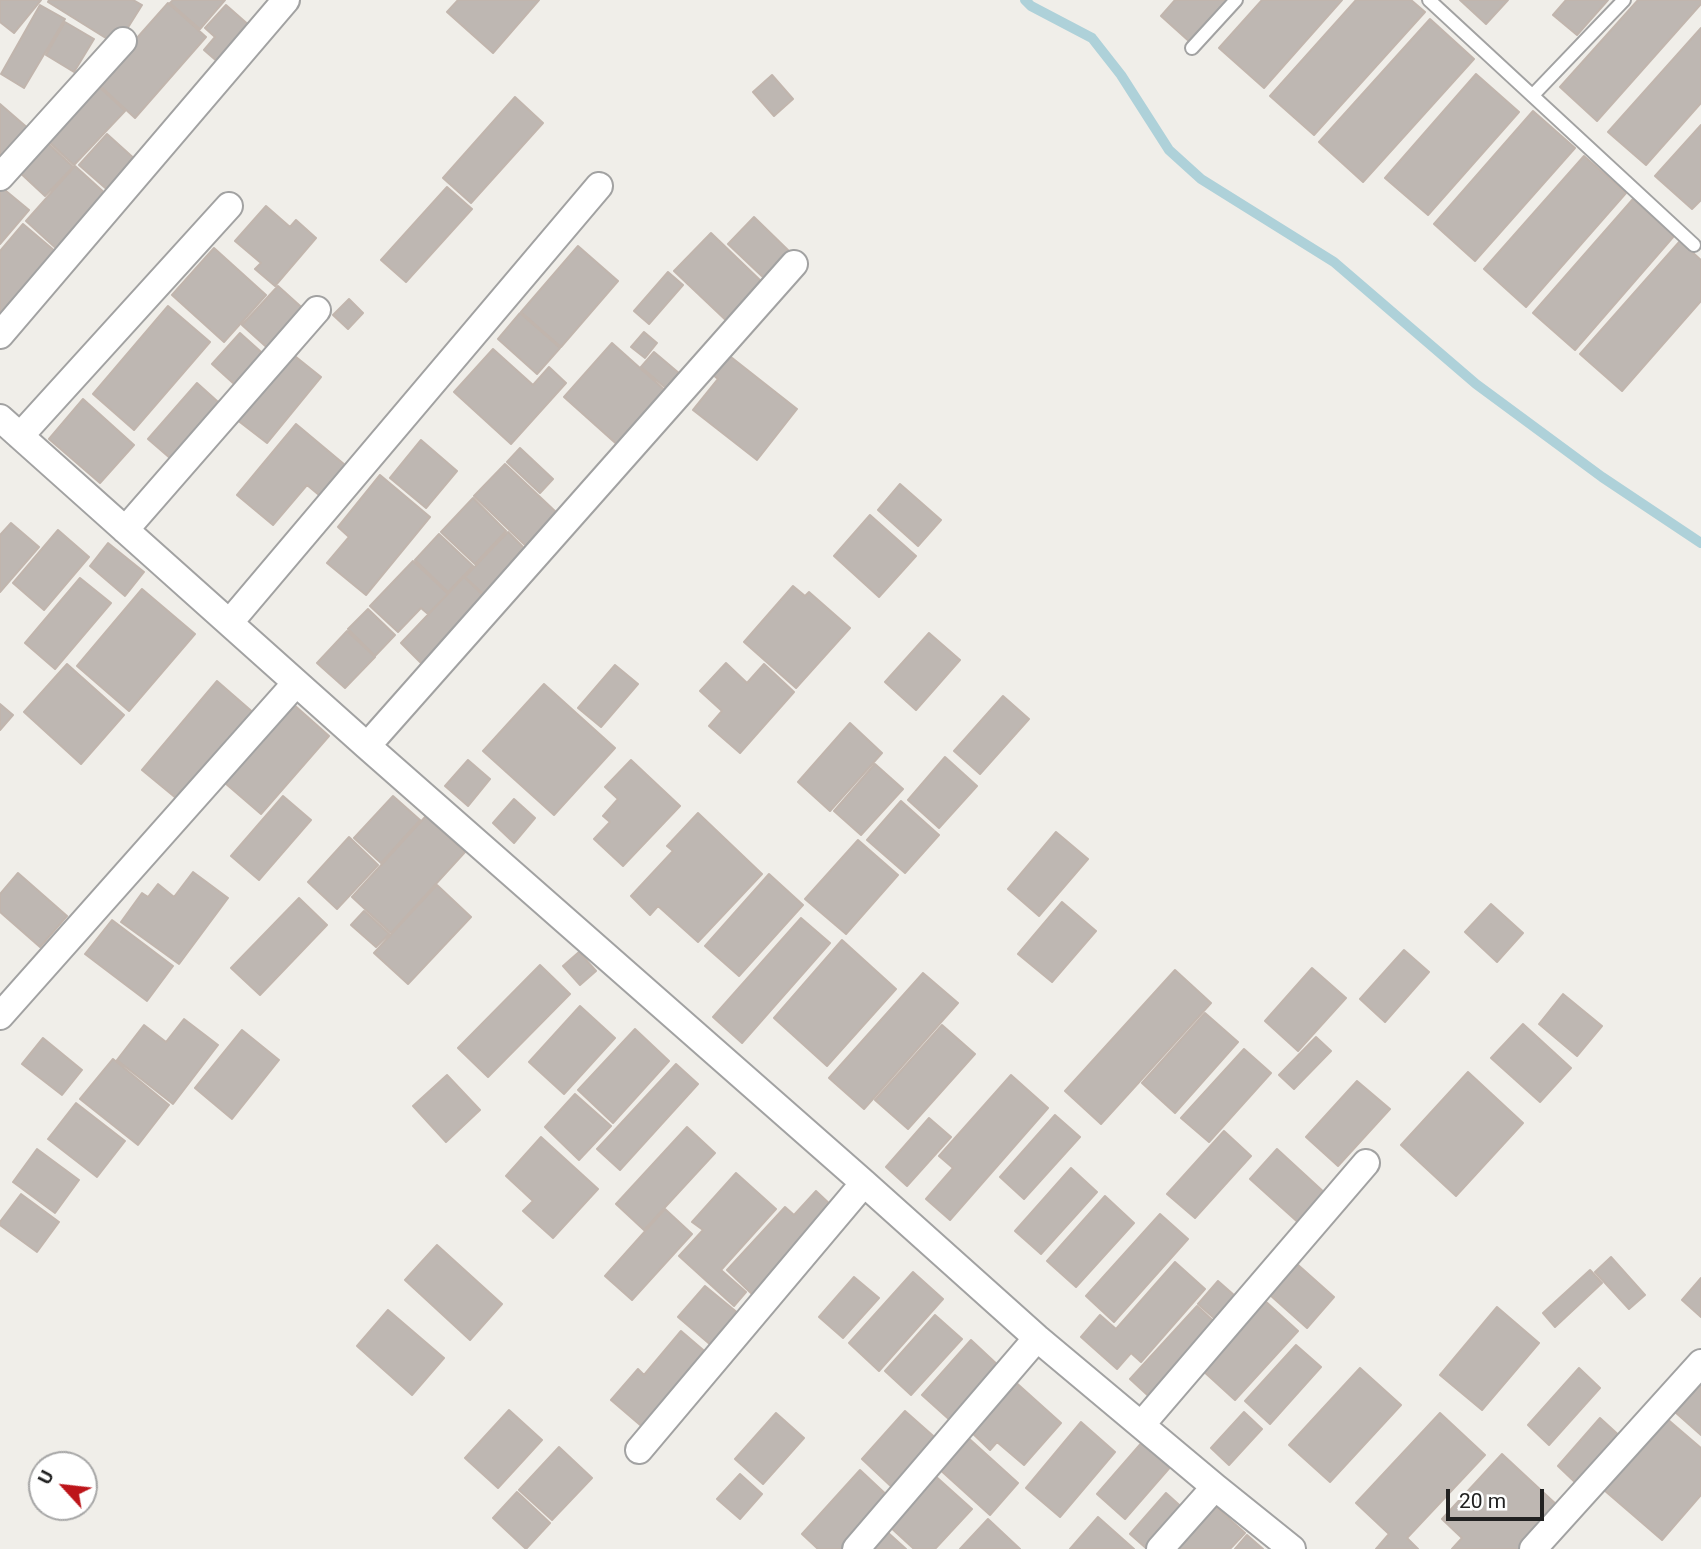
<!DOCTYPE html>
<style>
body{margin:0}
#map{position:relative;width:1701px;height:1549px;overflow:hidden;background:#f0eee9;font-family:Roboto,sans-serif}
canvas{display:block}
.north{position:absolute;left:28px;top:1451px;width:70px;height:70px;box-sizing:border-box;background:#fff;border:2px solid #a6a6a6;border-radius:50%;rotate:297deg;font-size:19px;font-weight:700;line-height:28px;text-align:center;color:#212121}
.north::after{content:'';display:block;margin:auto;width:24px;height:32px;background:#bd151a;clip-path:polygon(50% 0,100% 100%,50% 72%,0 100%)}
.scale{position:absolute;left:1446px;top:1489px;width:98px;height:32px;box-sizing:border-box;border:4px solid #212121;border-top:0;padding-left:9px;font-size:21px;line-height:24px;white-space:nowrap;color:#212121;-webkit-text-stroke:5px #fff;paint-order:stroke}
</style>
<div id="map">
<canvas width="1701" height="1549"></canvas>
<div class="north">U</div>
<div class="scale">20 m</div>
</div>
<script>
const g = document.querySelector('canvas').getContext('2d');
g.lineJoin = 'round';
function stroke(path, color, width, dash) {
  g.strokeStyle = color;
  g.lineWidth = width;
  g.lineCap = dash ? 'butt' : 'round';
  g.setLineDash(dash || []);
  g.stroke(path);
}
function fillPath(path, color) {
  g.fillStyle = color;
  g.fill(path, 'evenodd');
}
const stream = new Path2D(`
 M1025 0 1031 6 1092 38 1121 75 1169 150 1201 179 1334 262 1476 384 1602 477 1701 543`);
const building = new Path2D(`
 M0 0H41L14 33 0 22Z
 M49 0H133L142 5 117 45 48 2Z
 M173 0H225L200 29 170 3Z
 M458 0H539L493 53 447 12Z
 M1175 0H1231L1191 43 1161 16Z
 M1262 0H1342L1264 88 1219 48Z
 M1356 0H1411L1425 12 1314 135 1270 96Z
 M1460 0H1508L1486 24Z
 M1566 0H1608L1577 35 1553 15Z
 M1638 0H1701V4L1597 121 1560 87Z
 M168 3 206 37 135 118 97 83Z
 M40 5 65 19 24 88 1 74Z
 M226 5 251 27 219 63 204 50 215 37 205 28Z
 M1430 19 1474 59 1363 182 1319 142Z
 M65 22 94 39 74 72 46 55Z
 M1701 28V103L1646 165 1608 132Z
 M1476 74 1519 112 1428 215 1385 178Z
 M772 75 793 99 774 116 753 92Z
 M96 84 125 111 74 165 45 138Z
 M515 97 543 123 471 203 443 178Z
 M0 104 30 130 0 160Z
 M1533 111 1575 148 1475 261 1434 224Z
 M1701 125V200L1692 209 1655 176Z
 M107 134 138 162 111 193 79 165Z
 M43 139 73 167 45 196 16 169Z
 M1584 156 1626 193 1526 307 1484 269Z
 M75 166 108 196 59 251 26 221Z
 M0 186 29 210 0 244Z
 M447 187 472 209 406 282 381 260Z
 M1633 199 1674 236 1575 350 1533 313Z
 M266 206 290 227 296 220 316 238 275 286 255 269 261 263 235 241Z
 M754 217 791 253 766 280 728 244Z
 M23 224 56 252 0 319V251Z
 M711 233 763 283 732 326 674 271Z
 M1680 241 1701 260V301L1622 391 1580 354Z
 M578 246 618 281 561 347 521 312Z
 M214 248 266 295 224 342 172 295Z
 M668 272 683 285 649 324 634 311Z
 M278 286 309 314 273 353 242 325Z
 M349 299 363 313 348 329 333 315Z
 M168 306 210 342 134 430 93 394Z
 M520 313 560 348 537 374 498 339Z
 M644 332 657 343 645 358 631 347Z
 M240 333 270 360 243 392 212 364Z
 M612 343 669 394 621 448 564 397Z
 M286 349 321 377 267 443 232 416Z
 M493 349 533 385 549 367 566 383 511 444 454 392Z
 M722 350 797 409 757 460 693 410 718 379 707 370Z
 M654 352 680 374 667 389 641 367Z
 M197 383 227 410 178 465 148 439Z
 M83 399 134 445 100 483 49 439Z
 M296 424 351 470 325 500 307 485 273 525 237 495Z
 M421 440 457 471 426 508 390 478Z
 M520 448 553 479 540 493 507 462Z
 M505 464 557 513 526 546 474 496Z
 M380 475 430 517 366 595 327 563 349 537 338 527Z
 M900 484 941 520 918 546 878 510Z
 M473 498 506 531 475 564 441 532Z
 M870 515 916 556 879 597 834 556Z
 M11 523 39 547 0 592V535Z
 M58 530 89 557 44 610 13 583Z
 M508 532 531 555 489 599 465 577Z
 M439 534 473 566 448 592 415 560Z
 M108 543 144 572 125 596 90 566Z
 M413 561 448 594 428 614 421 608 398 632 370 606Z
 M464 577 491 603 428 670 401 643Z
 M80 578 111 603 55 669 25 643Z
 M793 586 805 596 809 592 850 628 796 688 744 642Z
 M142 589 195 634 129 711 77 666Z
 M368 609 395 635 375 656 348 629Z
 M347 631 375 657 345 688 317 663Z
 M929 633 960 660 916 710 885 682Z
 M726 663 747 683 764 664 794 692 740 753 709 726 722 711 700 691Z
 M67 664 124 715 81 764 24 712Z
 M615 665 638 684 601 727 578 708Z
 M217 681 256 715 182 803 142 770Z
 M544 684 615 748 554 815 483 751Z
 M1003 696 1029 719 980 774 954 751Z
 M0 704 13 715 0 730Z
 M293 704 329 736 261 814 225 783Z
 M850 723 882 753 830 811 798 782Z
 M945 757 977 786 939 828 908 800Z
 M468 760 490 779 468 806 445 786Z
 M631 760 680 806 623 866 594 839 610 822 603 816 618 799 605 787Z
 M875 764 903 789 861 835 834 811Z
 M283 796 311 820 259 880 231 856Z
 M393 796 420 820 381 863 354 838Z
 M514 799 535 818 514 843 493 823Z
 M901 801 939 835 905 873 867 840Z
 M698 813 762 874 698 942 658 906 650 915 631 896 673 851 667 846Z
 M426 816 465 852 391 933 352 897Z
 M1056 832 1088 859 1039 916 1008 889Z
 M349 837 378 865 337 909 308 882Z
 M858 840 898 875 846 934 805 899Z
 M193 872 228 898 179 964 121 922 142 893 148 897 158 884 174 897Z
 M18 873 67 916 40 947 0 912V894Z
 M769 874 803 905 739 976 705 946Z
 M437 885 471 917 408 984 374 953Z
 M299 898 327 925 260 995 231 968Z
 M1062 902 1096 931 1052 982 1018 954Z
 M1491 904 1523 933 1497 962 1465 932Z
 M364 911 389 934 376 947 351 925Z
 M801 918 830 943 742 1043 713 1017Z
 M112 920 173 966 147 1001 85 954Z
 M842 940 896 989 827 1066 774 1018Z
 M1404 950 1429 972 1385 1022 1360 999Z
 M579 952 596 971 580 985 563 966Z
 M540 965 570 994 488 1077 458 1048Z
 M1312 968 1346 998 1298 1051 1265 1021Z
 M1175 970 1211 1003 1101 1124 1065 1091Z
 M923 973 958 1003 864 1109 829 1078Z
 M1563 994 1602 1026 1577 1056 1539 1024Z
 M580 1006 615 1038 564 1094 529 1062Z
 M1205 1013 1238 1042 1175 1113 1142 1083Z
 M184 1019 218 1045 173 1104 117 1060 144 1025 166 1042Z
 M1523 1024 1571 1068 1540 1102 1491 1058Z
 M942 1025 975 1054 908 1129 875 1100Z
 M635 1029 669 1061 613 1123 578 1090Z
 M242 1030 279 1060 232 1119 195 1088Z
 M1316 1037 1331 1051 1294 1089 1279 1075Z
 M43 1038 82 1070 62 1095 22 1064Z
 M1244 1049 1271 1073 1209 1142 1181 1118Z
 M113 1059 169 1105 138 1145 80 1099Z
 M676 1064 698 1084 620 1170 597 1149Z
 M1468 1072 1523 1123 1456 1196 1401 1145Z
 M447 1075 480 1110 446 1142 413 1106Z
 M1011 1075 1048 1108 950 1220 926 1199 953 1168 939 1156Z
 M1357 1081 1390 1109 1338 1166 1306 1137Z
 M575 1094 611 1126 579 1160 545 1127Z
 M76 1103 125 1141 97 1177 48 1139Z
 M1055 1115 1080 1137 1024 1199 1000 1177Z
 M929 1118 951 1137 907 1186 886 1167Z
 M687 1127 715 1153 644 1230 616 1204Z
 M1224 1131 1251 1156 1195 1218 1167 1194Z
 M541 1137 598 1189 553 1238 523 1211 533 1201 506 1176Z
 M37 1149 79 1180 55 1213 13 1182Z
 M1277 1149 1327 1195 1301 1225 1250 1179Z
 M1071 1168 1097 1192 1041 1254 1015 1231Z
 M736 1173 776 1209 721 1270 746 1292 734 1306 679 1256 703 1230 692 1222Z
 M816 1191 834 1208 754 1296 727 1270 785 1207 794 1215Z
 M21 1194 59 1222 37 1252 0 1225V1222Z
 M1105 1196 1134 1223 1076 1287 1047 1261Z
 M665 1209 692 1234 632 1300 605 1276Z
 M1160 1214 1188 1239 1114 1322 1086 1296Z
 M437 1245 502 1304 470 1340 405 1280Z
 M1611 1257 1645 1295 1629 1309 1595 1272Z
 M1175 1262 1205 1289 1141 1362 1131 1353 1117 1369 1081 1337 1100 1315 1116 1329Z
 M1297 1264 1334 1297 1307 1328 1270 1295Z
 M1590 1270 1602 1283 1555 1327 1543 1313Z
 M913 1272 943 1299 879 1371 849 1343Z
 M854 1277 879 1298 843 1338 819 1317Z
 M1701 1278V1317L1682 1300Z
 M1218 1281 1243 1303 1223 1326 1198 1304Z
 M705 1286 739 1314 712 1346 678 1317Z
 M1264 1300 1298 1331 1235 1400 1201 1369Z
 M1197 1306 1221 1328 1155 1402 1130 1379Z
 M1497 1307 1539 1343 1482 1410 1440 1375Z
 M388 1310 444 1358 412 1395 357 1346Z
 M935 1315 962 1339 911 1395 885 1371Z
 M681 1331 709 1355 646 1430 611 1400 638 1369 644 1375Z
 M971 1340 1001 1368 952 1422 922 1395Z
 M1296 1345 1321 1367 1270 1424 1245 1401Z
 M1360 1368 1401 1405 1330 1482 1289 1445Z
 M1579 1368 1600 1388 1549 1445 1528 1425Z
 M1012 1379 1061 1423 1024 1465 997 1442 990 1450 968 1429Z
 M1701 1383V1435L1675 1412Z
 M509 1410 542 1440 498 1488 465 1458Z
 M905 1411 940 1442 896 1491 862 1459Z
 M1244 1412 1262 1429 1229 1465 1211 1448Z
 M776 1413 804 1438 763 1484 735 1459Z
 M1440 1413 1485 1455 1407 1538 1418 1549H1376L1389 1534 1356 1503Z
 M1600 1418 1623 1439 1580 1487 1558 1466Z
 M1666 1418 1701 1448V1495L1662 1540 1604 1490Z
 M1081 1422 1115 1452 1060 1517 1026 1488Z
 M965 1435 1018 1483 990 1515 937 1467Z
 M1144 1440 1172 1465 1125 1519 1097 1494Z
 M559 1447 592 1478 552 1520 519 1490Z
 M1502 1454 1559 1507 1520 1549H1452L1462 1538 1442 1519Z
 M860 1470 892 1500 848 1549H818L802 1534Z
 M740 1474 762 1494 740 1519 717 1499Z
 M933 1474 972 1509 935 1549H914L888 1525Z
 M517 1492 550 1523 526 1549 493 1518Z
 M1166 1493 1187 1512 1154 1549H1147L1130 1534Z
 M1215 1506 1245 1533 1230 1549H1177Z
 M1098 1517 1134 1549H1070Z
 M988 1519 1020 1549H960Z
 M885 1530 906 1549H869Z
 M1247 1535 1263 1549H1235Z`);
const service = new Path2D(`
 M1429 0 1694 245
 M1192 48 1236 0
 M1533 95 1624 0`);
const minor = new Path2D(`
 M0 177 123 41
 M0 335 286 0
 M0 418 367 746 864 1183 1037 1338 1215 1487 1292 1549
 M20 436 229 206
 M125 530 317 310
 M230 622 599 186
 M367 746 794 264
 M0 1016 296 683
 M1142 1424 1366 1163
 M639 1450 864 1183
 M856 1549 1037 1338
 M1160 1549 1215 1487
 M1533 1549 1701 1363`);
stroke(stream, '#aed1d9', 10);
fillPath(building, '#beb7b2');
stroke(building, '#c1b5ad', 2);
stroke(service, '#a2a2a2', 16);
stroke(minor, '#a2a2a2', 30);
stroke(service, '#fff', 12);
stroke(minor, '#fff', 26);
</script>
